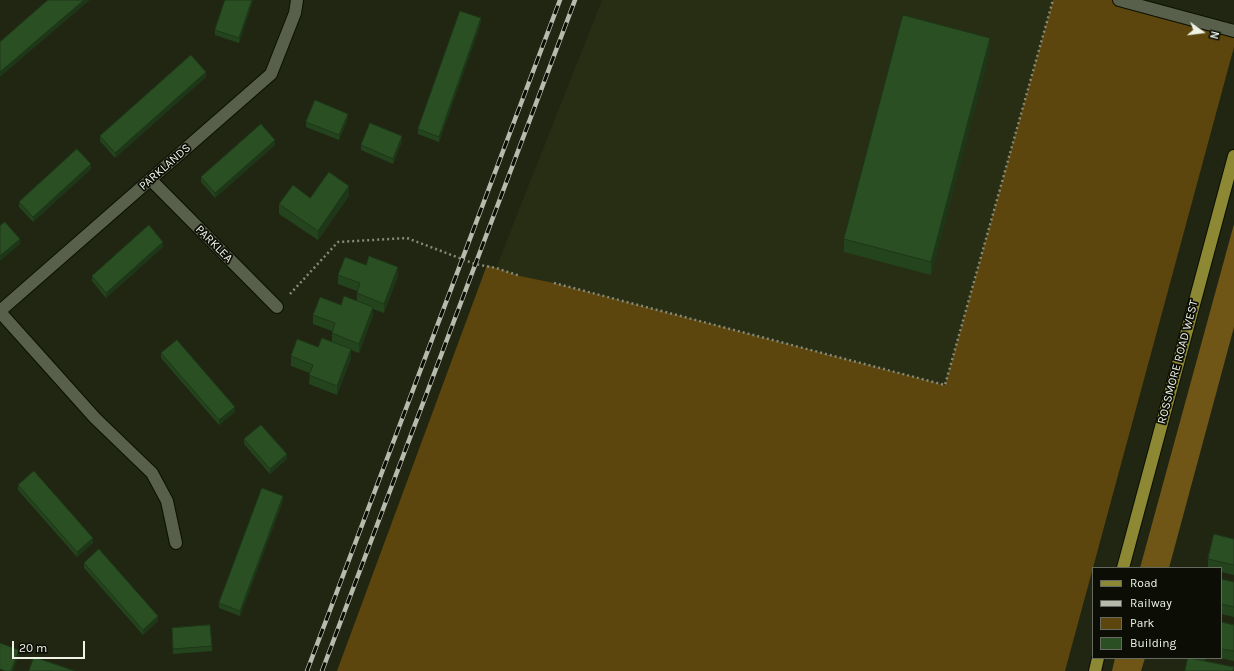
<!DOCTYPE html>
<style>
body{margin:0}
#map{position:relative;width:1234px;height:671px;overflow:hidden;background:#212613;font-family:Karla,sans-serif}
canvas{display:block}
.legend{position:absolute;left:1092px;top:567px;width:130px;height:92px;box-sizing:border-box;background:#0c0e06;border:1px solid #666a60;margin:0;padding:5px 7px;list-style:none;font-size:12px;color:#eef3e6}
.legend li{display:flex;align-items:center;gap:8px;height:20px}
.legend b{width:20px;border:1px solid #666a60}
.north{position:absolute;left:1182px;top:12px;width:40px;height:40px;-webkit-text-stroke:3px #0c0e06;paint-order:stroke;rotate:104deg;font-size:11px;font-weight:700;line-height:16px;text-align:center;color:#eef3e6}
.north::after{content:'';display:block;margin:auto;width:14px;height:18px;background:#eef3e6;clip-path:polygon(50% 0,100% 100%,50% 72%,0 100%)}
.scale{position:absolute;left:12px;top:641px;width:73px;height:18px;box-sizing:border-box;border:2px solid #eef3e6;border-top:0;padding-left:5px;font-size:12px;line-height:14px;white-space:nowrap;color:#eef3e6;-webkit-text-stroke:3px #0c0e06;paint-order:stroke}
</style>
<div id="map">
<canvas width="1234" height="671"></canvas>
<ul class="legend">
<li><b style="height:5px;background:#8d8834"></b>Road</li>
<li><b style="height:5px;background:#b6bbac"></b>Railway</li>
<li><b style="height:11px;background:#5d460d"></b>Park</li>
<li><b style="height:11px;background:#2a4f22"></b>Building</li>
</ul>
<div class="north">N</div>
<div class="scale">20 m</div>
</div>
<script>
const g = document.querySelector('canvas').getContext('2d');
g.lineJoin = 'round';
function fillPath(path, color) {
  g.fillStyle = color;
  g.fill(path, 'evenodd');
}
function stroke(path, color, width, dash) {
  g.strokeStyle = color;
  g.lineWidth = width;
  g.lineCap = dash ? 'butt' : 'round';
  g.setLineDash(dash || []);
  g.stroke(path);
}
function write(font, color, halo, rows, align = 'center') {
  g.font = font + ' Karla,sans-serif';
  g.lineWidth = 3.5;
  g.setLineDash([]);
  g.textBaseline = 'middle';
  g.strokeStyle = halo;
  g.fillStyle = color;
  for (const [text, x, y, turn = 0] of rows) {
    g.save();
    g.translate(x, y);
    g.rotate((+turn || 0) * Math.PI / 180);
    g.textAlign = isNaN(turn) ? turn : align;
    if (halo) g.strokeText(text, 0, 0);
    g.fillText(text, 0, 0);
    g.restore();
  }
}
const built = new Path2D(`
 M602 0H1053L945 385 554 283 520 276 496 268Z`);
const green = new Path2D(`
 M1053 0H1119L1234 31V47L1065 671H337L487 265 520 276 554 283 945 385Z`);
const forest = new Path2D(`
 M1234 224V327L1169 568H1140Z
 M1115 658H1145L1141 671H1112Z`);
const path = new Path2D(`
 M554 283 945 385 1053 0
 M290 294 338 242 407 238 475 264 496 268 520 276`);
const minor = new Path2D(`
 M1119 0 1234 31
 M151 180 277 307
 M0 311 271 74 295 13 297 0
 M0 312 95 418 152 473 167 501 176 543`);
const major = new Path2D(`
 M1123 568 1234 156
 M1095 671 1098 658`);
const rail = new Path2D(`
 M307 671 560 0
 M322 671 575 0`);
const wall = new Path2D(`
 M253 0 239 43 215 35V30Z
 M481 23 439 142 418 134V129Z
 M990 51 931 275 844 252V239Z
 M206 77 115 158 100 141V136Z
 M348 118 339 140 306 127V122Z
 M402 141 393 164 361 150V145Z
 M275 145 215 198 201 182V177Z
 M91 169 33 222 19 207V202Z
 M349 196 318 240 279 214V204L310 198Z
 M163 247 106 298 92 281V276Z
 M366 265 398 276 384 313 373 309V316L359 353 351 350V358L337 395 309 384 310 373 291 366V356L318 347 332 341V331L313 324V315L357 300V291L338 284V275Z
 M161 353 235 412 219 425 161 358Z
 M244 439 287 459 270 474 244 444Z
 M18 485 93 543 77 557 18 490Z
 M283 501 240 616 219 608V603Z
 M1234 539V575L1221 572V568H1208V559Z
 M84 563 158 621 143 635 84 568Z
 M1221 579 1234 582V617L1221 614Z
 M1221 622 1234 625V661L1220 658H1221Z
 M172 628 212 646V651L173 654Z
 M1188 658H1206L1205 661Z`);
const shadedWall = new Path2D(`
 M84 0H90L0 77V72Z
 M252 0H253L239 43V38Z
 M481 18V23L439 142V137Z
 M990 38V51L931 275V262Z
 M206 72V77L115 158V153Z
 M348 114V118L339 140V135Z
 M402 136V141L393 164V159Z
 M275 140V145L215 198V193Z
 M91 164V169L33 222V217Z
 M349 186V196L318 240V231Z
 M20 239V244L0 261V256Z
 M163 242V247L106 298V293Z
 M398 267V276L384 313V304Z
 M373 307V316L359 353V344Z
 M351 349V358L337 395V386Z
 M235 407V412L219 425V420Z
 M287 454V459L270 474V469Z
 M283 496V501L240 616V611Z
 M93 538V543L77 557V552Z
 M158 616V621L143 635V630Z
 M19 650V655L13 671H11Z`);
const building = new Path2D(`
 M48 0H84L0 72V42Z
 M225 0H252L239 38 215 30Z
 M460 11 481 18 439 137 418 129Z
 M903 15 990 38 931 262 844 239Z
 M191 55 206 72 115 153 100 136Z
 M315 100 348 114 339 135 306 122Z
 M370 123 402 136 393 159 361 145Z
 M261 124 275 140 215 193 201 177Z
 M77 149 91 164 33 217 19 202Z
 M329 172 349 186 318 231 279 204 293 185 310 198Z
 M5 222 20 239 0 256V226Z
 M149 225 163 242 106 293 92 276Z
 M369 256 398 267 384 304 357 293 360 283 338 275 345 257 366 265Z
 M344 296 373 307 359 344 332 333 335 323 313 315 320 297 341 305Z
 M322 338 351 349 337 386 309 375 313 365 291 356 297 339 318 347Z
 M177 340 235 407 219 420 161 353Z
 M261 425 287 454 270 469 244 439Z
 M34 471 93 538 77 552 18 485Z
 M262 488 283 496 240 611 219 603Z
 M1214 534 1234 539V565L1208 559Z
 M99 549 158 616 143 630 84 563Z
 M1221 579 1234 582V607L1221 604Z
 M1221 622 1234 625V651L1221 649Z
 M210 625 212 646 173 649 172 628Z
 M0 643 19 650 11 671H5L0 669Z
 M34 657 75 671H29Z
 M1188 658H1190L1234 667 1233 671H1185Z`);
const streetNames = [
 ["PARKLANDS",165,167,-41],
 ["PARKLEA",214,244,45],
 ["ROSSMORE ROAD WEST",1178,362,-75]
];
fillPath(built, '#272e14');
fillPath(green, '#5d460d');
fillPath(forest, '#6f5617');
stroke(minor, '#0b0f01', 14);
stroke(major, '#0b0f01', 14);
stroke(path, '#858a79', 2.5, [2, 3]);
stroke(minor, '#585f4a', 12);
stroke(major, '#8d8834', 12);
stroke(rail, '#b6bbac', 4.5);
stroke(rail, '#0c0e06', 3, [9]);
fillPath(wall, '#24441d');
fillPath(shadedWall, '#1d3718');
fillPath(building, '#2a4f22');
stroke(building, '#1d3718', 1);
write('12px', '#eef3e6', '#0c0e06', streetNames);
</script>
